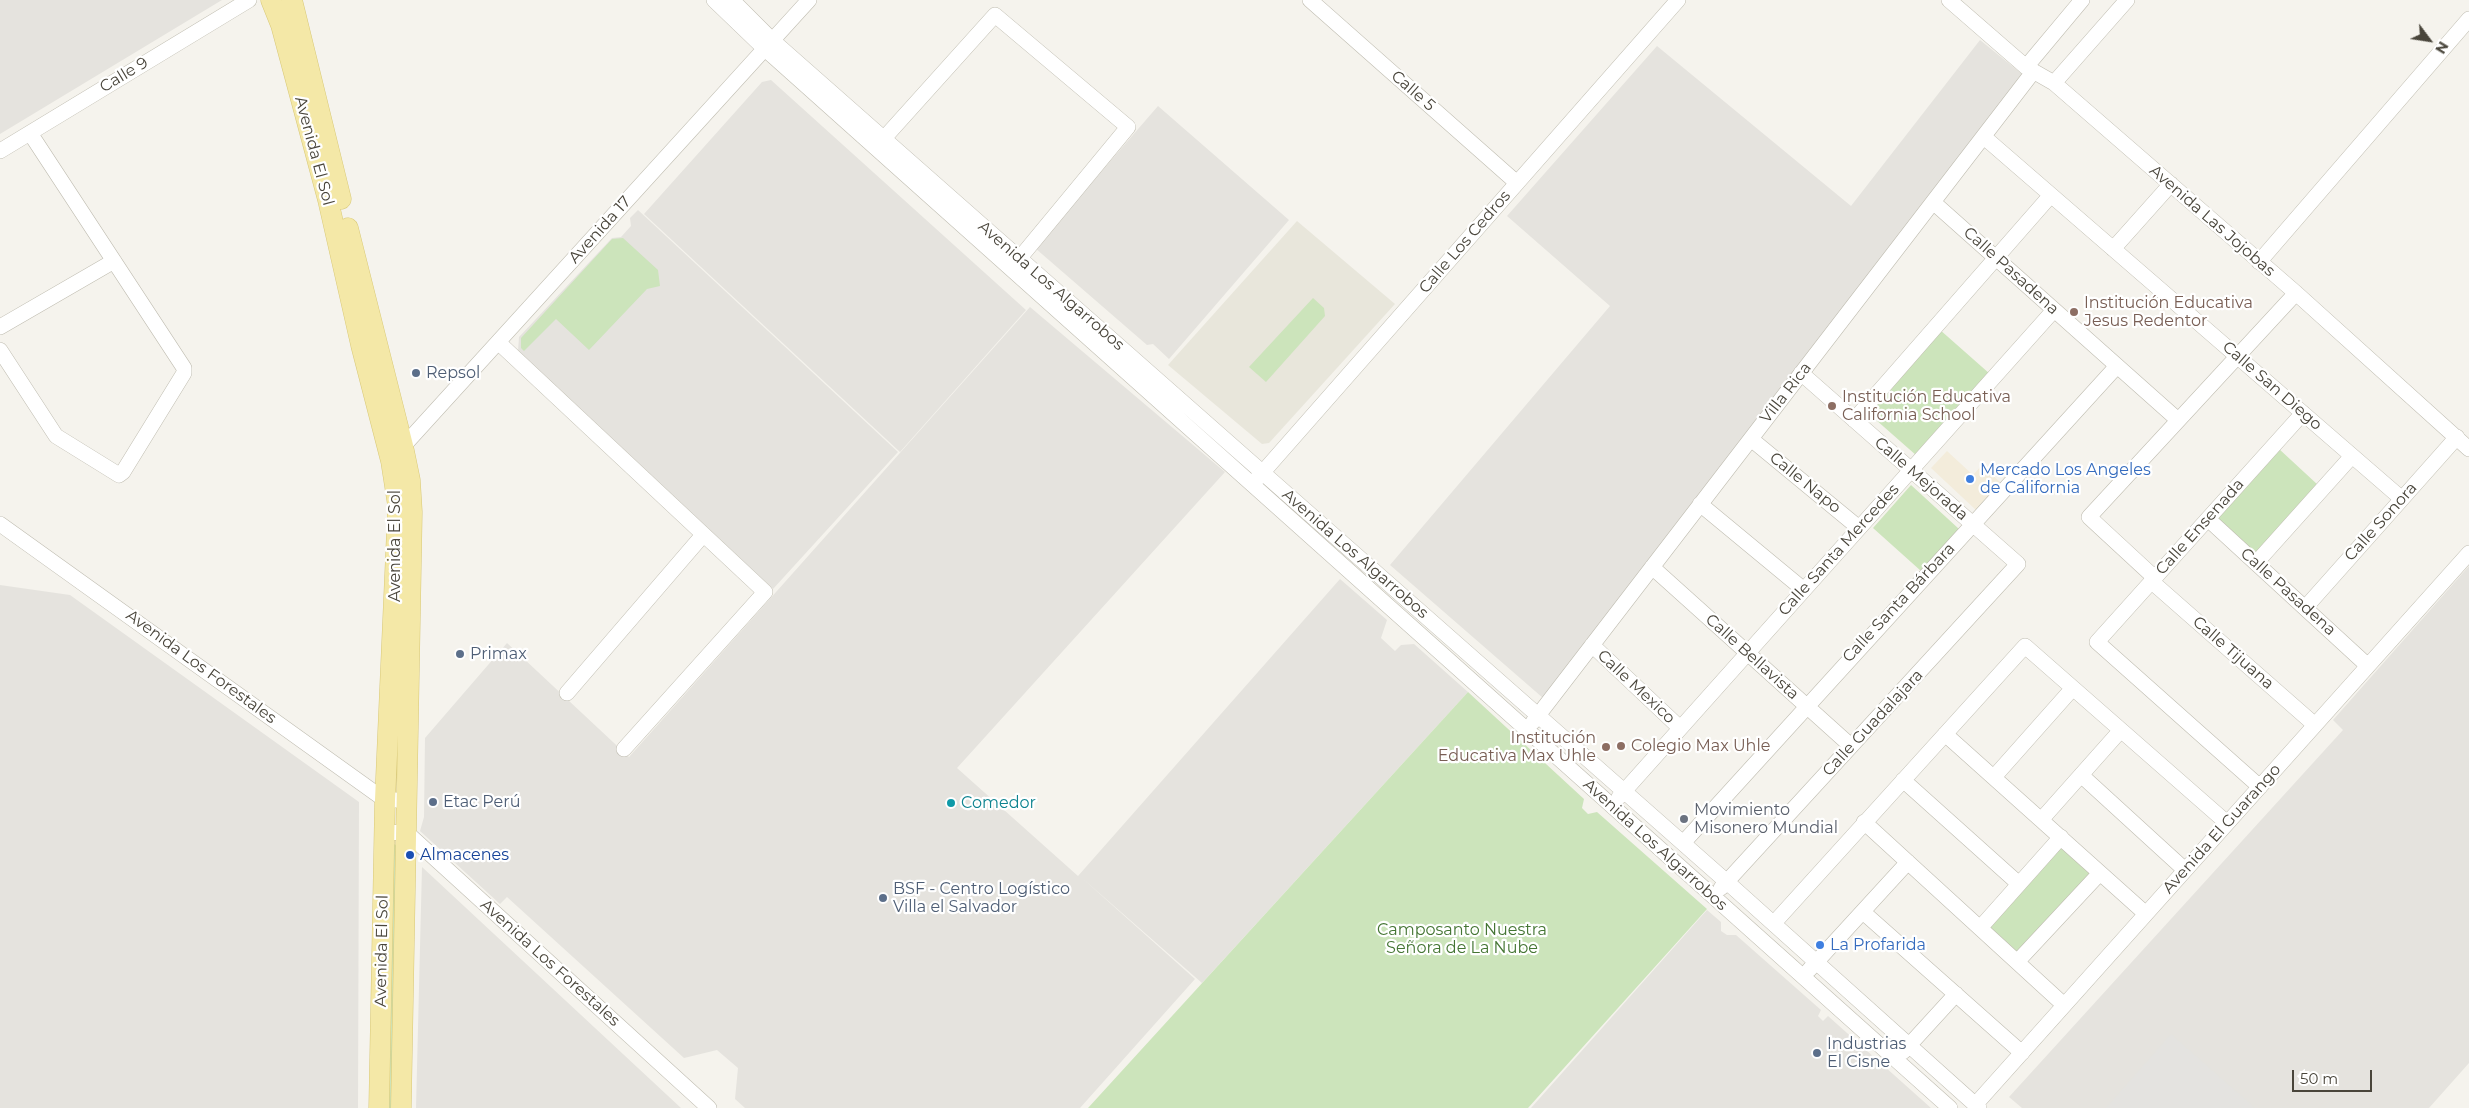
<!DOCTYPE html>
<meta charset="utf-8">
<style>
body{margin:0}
#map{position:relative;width:2469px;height:1108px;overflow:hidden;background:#f5f3ed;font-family:Montserrat,sans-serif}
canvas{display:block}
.north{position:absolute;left:2404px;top:15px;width:50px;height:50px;-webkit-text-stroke:4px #fff;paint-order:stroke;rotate:121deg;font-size:14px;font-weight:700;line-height:20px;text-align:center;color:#49453b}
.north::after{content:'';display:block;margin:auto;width:18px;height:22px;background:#49453b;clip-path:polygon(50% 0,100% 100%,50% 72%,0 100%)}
.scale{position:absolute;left:2292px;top:1070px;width:80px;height:22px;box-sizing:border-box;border:2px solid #49453b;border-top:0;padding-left:6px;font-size:15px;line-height:18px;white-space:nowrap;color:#49453b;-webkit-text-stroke:4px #fff;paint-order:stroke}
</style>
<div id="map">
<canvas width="2469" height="1108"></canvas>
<div class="north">N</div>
<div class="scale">50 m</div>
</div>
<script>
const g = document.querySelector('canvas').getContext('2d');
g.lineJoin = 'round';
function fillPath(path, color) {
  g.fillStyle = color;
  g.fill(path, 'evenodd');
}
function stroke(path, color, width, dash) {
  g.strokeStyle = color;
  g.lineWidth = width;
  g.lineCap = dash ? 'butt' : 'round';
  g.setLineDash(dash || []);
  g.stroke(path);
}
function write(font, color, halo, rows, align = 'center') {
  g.font = font + ' Montserrat,sans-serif';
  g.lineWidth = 4.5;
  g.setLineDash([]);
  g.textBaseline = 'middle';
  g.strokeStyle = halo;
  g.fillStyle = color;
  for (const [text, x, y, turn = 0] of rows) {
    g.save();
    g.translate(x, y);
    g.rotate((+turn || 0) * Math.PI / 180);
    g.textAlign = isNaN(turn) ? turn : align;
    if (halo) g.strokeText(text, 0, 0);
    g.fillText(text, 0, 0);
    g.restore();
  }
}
const residential = new Path2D(`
 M1297 221 1395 304 1269 443 1262 444 1168 365Z`);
const commercial = new Path2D(`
 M1947 451 1973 475 1982 465 2002 484 1977 511 1931 468Z`);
const industrial = new Path2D(`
 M0 0H222L0 134Z
 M1980 40 2022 74 1543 698 1390 565 1610 306 1507 216 1657 46 1851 206Z
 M771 80 1026 310 900 452 644 214 762 82Z
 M1158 106 1289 220 1169 359 1153 344 1147 345 1035 248Z
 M638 210 898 452 773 589 518 351 519 337 612 238 621 237 631 226 630 218Z
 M1030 307 1225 472 957 768 1078 876 1340 579 1387 620 1381 638 1395 651 1401 645 1414 644 1468 692 1202 983 1082 878 1195 979 1080 1108H745L735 1099 738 1068 717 1050 684 1058 507 897 500 904 420 831 424 817 425 738 507 643 629 757Z
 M2469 566V1063L2429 1108H2022L2009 1097 2343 730 2333 720Z
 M0 585 70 595 359 802 358 1108H0Z
 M422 867 681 1108H416Z
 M1707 910 1721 922V931L1727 935H1736L1821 1010 1818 1016 1823 1021 1828 1016 1931 1108H1531Z`);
const green = new Path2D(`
 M623 238 658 270 660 286 647 289 589 350 556 319 524 351 521 348V338L612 239Z
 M1313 298 1324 308 1325 316 1266 382 1249 367Z
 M1939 329 1990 374 1917 456 1867 412Z
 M2278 448 2318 485 2255 554 2215 517Z
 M1911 485 1959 529 1921 571 1873 528Z
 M1468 692 1584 799 1582 808 1588 814 1597 812 1707 909 1528 1108H1088Z
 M391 843 396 845 394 1108H387Z
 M2062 844 2094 874 2018 955 1986 926Z`);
const parking = new Path2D(`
 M2171 1034 2255 1108H2106Z`);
const minor = new Path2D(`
 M714 0 765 49 1950 1108
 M732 0 773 41 1727 882 1979 1108
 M1310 0 1517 183
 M1949 0 2026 67 2054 83 2296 293 2469 449
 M2026 67 2082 0
 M2054 83 2127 0
 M1984 137 2402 499
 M878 145 995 15 1128 127 1014 265
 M0 151 249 0
 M1933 202 2178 420
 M2113 249 2171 184
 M2259 262 2469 19
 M0 327 114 261
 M499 343 765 592 624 749
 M0 350 56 436 119 475 123 472 184 373V368L30 133
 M1854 420 2051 195
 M1751 439 1859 528
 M398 452 809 0
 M1256 480 1678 0
 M1700 504 1804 590
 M2208 519 2368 666
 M0 524 385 800H406
 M2256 563 2352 456
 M1652 567 1851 746
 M2155 578 2089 517 2296 293
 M2151 581 2315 725
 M2305 608 2457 437
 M1592 645 1680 728
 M567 693 703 535
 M1533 722 2033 72
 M1945 734 2146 914
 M2081 775 2185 870
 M1994 777 2073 688
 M1903 780 2019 884
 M2260 787 2097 642 2303 413
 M1619 797 2054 310
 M2041 820 2121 730
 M1864 822 2064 1005
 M385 833 406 832 709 1108
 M1683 843 2117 366
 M1721 888 2018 564 1801 373
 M1863 912 2022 1053
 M1774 923 2025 646 2227 823
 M1980 928 2061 837
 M2017 962 2100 873
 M1809 970 1908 862
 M1903 1052 1956 994
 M1975 1105 2469 553`);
const major = new Path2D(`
 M271 0 281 25 328 200 361 345 391 461 398 506 385 800 379 1108
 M292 0 341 199
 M348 228 403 446 410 480 412 512 401 1108`);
const markers = [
 [2074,312,5,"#8d6e63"],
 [416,373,5,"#5c6f8a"],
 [1832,406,5,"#8d6e63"],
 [1970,479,5,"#3f7fe0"],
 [460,654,5,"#5c6f8a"],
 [1621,746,5,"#8d6e63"],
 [1606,747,5,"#8d6e63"],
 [433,802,5,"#5c6f8a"],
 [951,803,5,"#0f9aa8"],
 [1684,819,5,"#6b7280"],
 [410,855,5,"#1a4fb4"],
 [883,898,5,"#5c6f8a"],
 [1820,945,5,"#3f7fe0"],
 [1817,1053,5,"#5c6f8a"]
];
const streetNames = [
 ["Calle 9",124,75,-31],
 ["Calle 5",1413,91,41],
 ["Avenida El Sol",314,151,75],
 ["Avenida Las Jojobas",2212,221,41],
 ["Avenida 17",600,230,-48],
 ["Calle Los Cedros",1465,242,-49],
 ["Calle Pasadena",2011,271,42],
 ["Avenida Los Algarrobos",1051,286,41],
 ["Calle San Diego",2272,386,41],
 ["Villa Rica",1786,393,-52],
 ["Calle Mejorada",1921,479,41],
 ["Calle Napo",1805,483,39],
 ["Calle Sonora",2381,522,-48],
 ["Calle Ensenada",2200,527,-48],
 ["Avenida El Sol",395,546,-90],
 ["Calle Santa Mercedes",1839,550,-48],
 ["Avenida Los Algarrobos",1355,554,41],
 ["Calle Pasadena",2288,592,42],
 ["Calle Santa Bárbara",1899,603,-47],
 ["Calle Tijuana",2233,653,41],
 ["Calle Bellavista",1752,657,42],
 ["Avenida Los Forestales",201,667,36],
 ["Calle Mexico",1636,687,43],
 ["Calle Guadalajara",1873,723,-47],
 ["Avenida El Guarango",2222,829,-48],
 ["Avenida Los Algarrobos",1655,845,42],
 ["Avenida El Sol",382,951,-89],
 ["Avenida Los Forestales",550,963,42]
];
const educationNames = [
 ["Institución Educativa",2084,303],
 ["Jesus Redentor",2084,321],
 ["Institución Educativa",1842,397],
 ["California School",1842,415],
 ["Institución",1596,738,"right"],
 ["Educativa Max Uhle",1596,756,"right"],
 ["Colegio Max Uhle",1631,746]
];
const serviceNames = [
 ["Repsol",426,373],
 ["Primax",470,654],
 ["Etac Perú",443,802],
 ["BSF - Centro Logístico",893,889],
 ["Villa el Salvador",893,907],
 ["Industrias",1827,1044],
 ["El Cisne",1827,1062]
];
const shopNames = [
 ["Mercado Los Angeles",1980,470],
 ["de California",1980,488],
 ["La Profarida",1830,945]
];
const cultureNames = [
 ["Comedor",961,803]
];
const worshipNames = [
 ["Movimiento",1694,810],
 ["Misonero Mundial",1694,828]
];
const transitNames = [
 ["Almacenes",420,855]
];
const parkNames = [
 ["Camposanto Nuestra",1462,930],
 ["Señora de La Nube",1462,948]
];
fillPath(residential, '#e8e6db');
fillPath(commercial, '#f3ecdb');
fillPath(industrial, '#e5e3de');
fillPath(green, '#cce4bb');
fillPath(parking, '#e4e3e0');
stroke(minor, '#bfbcb0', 16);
stroke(major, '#d8c877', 21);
stroke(minor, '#fff', 15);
stroke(major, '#f4e8a7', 20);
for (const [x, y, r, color] of markers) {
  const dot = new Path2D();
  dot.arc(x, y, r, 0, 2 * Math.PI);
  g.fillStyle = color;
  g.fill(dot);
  stroke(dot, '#fff', 2);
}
write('16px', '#49453b', '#fff', streetNames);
write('16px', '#785e54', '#fff', educationNames, 'left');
write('16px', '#4e5e75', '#fff', serviceNames, 'left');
write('16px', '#366cbe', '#fff', shopNames, 'left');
write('16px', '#0d838f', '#fff', cultureNames, 'left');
write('16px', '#5b616d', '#fff', worshipNames, 'left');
write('16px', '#164399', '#fff', transitNames, 'left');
write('16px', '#447533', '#fff', parkNames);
</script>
